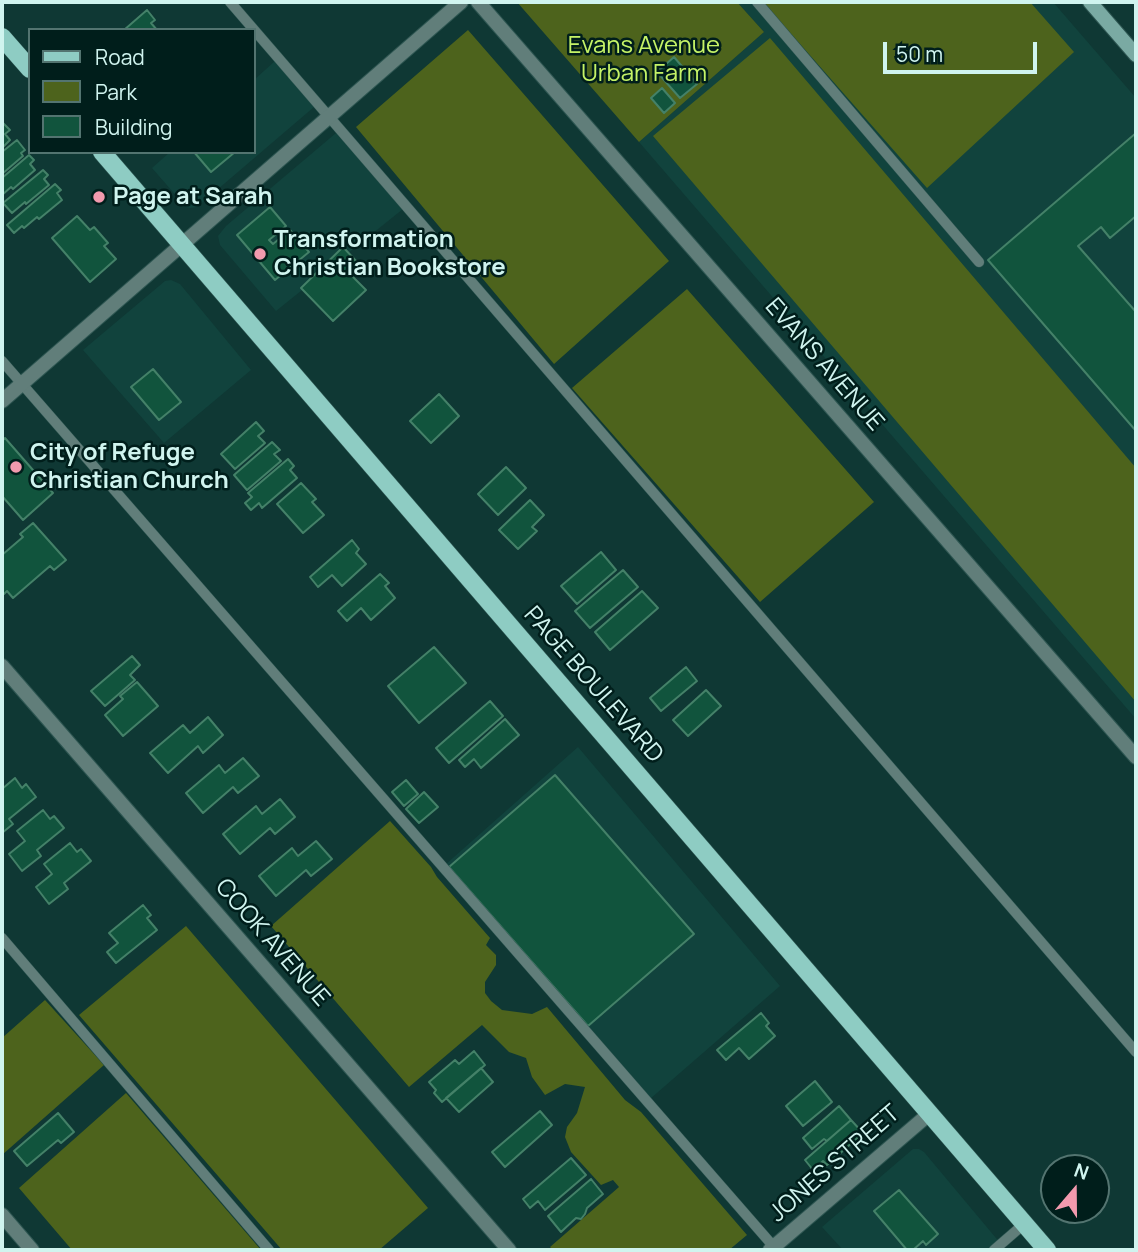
<!DOCTYPE html>
<style>
body{margin:0}
#map{position:relative;width:1138px;height:1252px;overflow:hidden;background:#0f3834;font-family:Manrope,sans-serif}
canvas{display:block}
.frame{position:absolute;inset:0;border:4px solid #d0f4ef;pointer-events:none}
.legend{position:absolute;left:28px;top:28px;width:228px;height:126px;box-sizing:border-box;background:#001e1b;border:2px solid #537470;margin:0;padding:9px 12px;list-style:none;font-size:21px;color:#d0f4ef}
.legend li{display:flex;align-items:center;gap:14px;height:35px}
.legend b{width:35px;border:2px solid #537470}
.north{position:absolute;left:1040px;top:1154px;width:70px;height:70px;box-sizing:border-box;background:#001e1b;border:2px solid #537470;border-radius:50%;rotate:20deg;font-size:19px;font-weight:700;line-height:28px;text-align:center;color:#d0f4ef}
.north::after{content:'';display:block;margin:auto;width:24px;height:32px;background:#f29aae;clip-path:polygon(50% 0,100% 100%,50% 72%,0 100%)}
.scale{position:absolute;left:883px;top:42px;width:154px;height:32px;box-sizing:border-box;border:4px solid #d0f4ef;border-top:0;padding-left:9px;font-size:21px;line-height:24px;white-space:nowrap;color:#d0f4ef;-webkit-text-stroke:5px #001e1b;paint-order:stroke}
</style>
<div id="map">
<canvas width="1138" height="1252"></canvas>
<div class="frame"></div>
<ul class="legend">
<li><b style="height:9px;background:#8eccc3"></b>Road</li>
<li><b style="height:19px;background:#4d631c"></b>Park</li>
<li><b style="height:19px;background:#11543d"></b>Building</li>
</ul>
<div class="north">N</div>
<div class="scale">50 m</div>
</div>
<script>
const g = document.querySelector('canvas').getContext('2d');
g.lineJoin = 'round';
function fillPath(path, color) {
  g.fillStyle = color;
  g.fill(path, 'evenodd');
}
function stroke(path, color, width, dash) {
  g.strokeStyle = color;
  g.lineWidth = width;
  g.lineCap = dash ? 'butt' : 'round';
  g.setLineDash(dash || []);
  g.stroke(path);
}
function write(font, color, halo, rows, align = 'center') {
  g.font = font + ' Manrope,sans-serif';
  g.lineWidth = 5;
  g.setLineDash([]);
  g.textBaseline = 'middle';
  g.strokeStyle = halo;
  g.fillStyle = color;
  for (const [text, x, y, turn = 0] of rows) {
    g.save();
    g.translate(x, y);
    g.rotate((+turn || 0) * Math.PI / 180);
    g.textAlign = isNaN(turn) ? turn : align;
    if (halo) g.strokeText(text, 0, 0);
    g.fillText(text, 0, 0);
    g.restore();
  }
}
const built = new Path2D(`
 M737 2H1053L1136 98V719L639 142 764 32Z
 M275 61 314 107 197 207 190 208 186 207 152 168 170 152H254V80Z
 M336 133 403 209 276 311 220 245 218 236 226 226Z
 M171 280 180 284 251 370 164 443 83 350 165 281Z
 M578 747 780 986 650 1099 445 865Z
 M913 1149H919L924 1152 1006 1250H843L822 1227Z`);
const green = new Path2D(`
 M517 2H737L764 32 639 142Z
 M763 2H1030L1074 52 927 188Z
 M468 30 669 261 554 364 356 127Z
 M770 38 1136 468V702L653 136Z
 M687 289 874 502 760 602 572 388Z
 M390 821 431 867 437 877 490 938 486 945 496 955V965L485 982V993L491 1001 502 1010 532 1014 547 1007 625 1100 641 1112 747 1235 729 1250H553L550 1247 619 1187 613 1180 601 1185 571 1152 565 1137 567 1127 577 1113 585 1087 565 1084 545 1095 532 1077 526 1058 509 1052 482 1025 409 1087 271 926Z
 M186 926 428 1208 379 1250H282L79 1015Z
 M45 1000 104 1065 2 1155V1038Z
 M126 1093 261 1250H72L19 1188Z`);
const building = new Path2D(`
 M147 10 155 20 151 23 157 30H124Z
 M674 57 697 84 680 98 657 72Z
 M662 88 675 103 664 113 651 98Z
 M3 123 10 130 5 134 10 140 2 148V124Z
 M1136 133V216L1110 238 1101 227 1078 246 1136 312V431L988 260Z
 M17 140 25 150 21 153 23 156 2 174V152Z
 M194 152H235L211 172Z
 M29 155 34 160 30 164 35 170 13 189 11 187 2 195V178Z
 M43 170 48 175 44 179 49 185 26 204 25 202 12 213 3 203Z
 M55 184 61 190 57 193 62 200 39 219 37 217 24 228 22 226 14 233 7 225Z
 M270 207 286 226 269 240 273 244 290 230 309 252 275 280 237 235Z
 M77 216 90 230 94 227 108 243 104 246 116 259 90 282 52 238Z
 M343 247 357 262 347 271 366 290 333 321 301 288Z
 M153 369 181 402 159 420 131 387Z
 M439 394 459 416 431 443 410 421Z
 M256 422 264 431 258 436 265 443 235 469 221 454Z
 M5 438 53 493 23 520 2 496V441Z
 M272 442 280 450 274 454 281 461 247 490 234 475Z
 M288 459 294 466 290 470 297 478 262 508 259 503 251 510 245 503 252 497 248 493Z
 M506 467 526 488 498 515 478 494Z
 M301 483 316 499 312 502 324 515 303 533 277 504Z
 M530 500 544 515 532 527 537 531 518 549 499 530Z
 M33 523 66 560 54 570 50 566 13 598 7 591 4 594 2 592V555L23 537 20 534Z
 M352 540 359 549 356 553 366 564 342 586 332 575 318 587 310 577Z
 M601 552 616 570 577 604 561 586Z
 M623 570 638 587 590 628 575 611Z
 M380 574 389 583 385 586 395 598 371 620 361 608 347 621 338 611Z
 M642 591 658 608 610 650 595 632Z
 M434 647 466 683 419 723 388 686Z
 M132 656 140 665 130 675 135 680 105 706 91 691Z
 M686 667 697 681 661 711 650 698Z
 M137 682 158 706 123 736 105 715 123 699 120 696Z
 M706 690 721 706 688 736 673 720Z
 M490 701 503 716 449 763 436 748Z
 M208 717 223 735 203 753 198 746 168 773 150 753 183 725 190 733Z
 M505 719 519 735 481 768 474 759 465 767 459 760Z
 M243 758 259 776 238 793 233 787 203 813 186 793 219 765 225 773Z
 M555 775 694 934 588 1026 449 867Z
 M15 778 22 788 26 784 36 797 9 819 13 824 2 833V789Z
 M406 780 418 794 404 806 392 792Z
 M424 792 438 807 419 823 406 809Z
 M280 799 295 817 275 834 270 828 240 854 223 834 256 806 262 814Z
 M43 810 50 819 54 816 64 828 37 850 41 856 22 871 9 854 25 841 17 831Z
 M316 841 332 859 311 876 306 870 276 896 259 876 292 848 298 856Z
 M70 843 77 852 81 849 91 861 64 883 68 889 49 904 36 887 52 874 44 864Z
 M143 905 151 915 147 918 157 930 116 963 107 952 118 943 109 933Z
 M761 1013 769 1023 766 1026 775 1036 749 1059 739 1048 726 1060 717 1050Z
 M474 1051 485 1065 442 1102 434 1093 436 1090 429 1082 455 1060 459 1064Z
 M481 1068 493 1082 459 1112 446 1098Z
 M815 1081 832 1102 803 1126 786 1106Z
 M839 1106 851 1120 827 1141 824 1139 812 1149 803 1138Z
 M540 1111 552 1125 505 1167 492 1152Z
 M58 1113 74 1132 61 1143 58 1140 27 1166 14 1151Z
 M851 1120 863 1133 827 1165 823 1161 813 1170 805 1160Z
 M571 1158 586 1175 545 1210 538 1201 530 1208 523 1199Z
 M591 1179 603 1194 587 1208 585 1214 581 1219 576 1218 561 1232 548 1216Z
 M899 1190 938 1234 926 1245 923 1241 913 1250H907L874 1211Z`);
const service = new Path2D(`
 M230 2 1136 1052
 M757 2 979 262
 M2 361 774 1247
 M2 938 269 1250
 M994 1250 1024 1224`);
const minor = new Path2D(`
 M478 2 1136 757
 M2 666 509 1250
 M2 1215 32 1250
 M770 1250 929 1114`);
const tertiary = new Path2D(`
 M2 401 461 2`);
const secondary = new Path2D(`
 M1090 2 1136 55`);
const primary = new Path2D(`
 M2 37 30 69
 M102 152 1047 1250`);
const markers = [
 [99,197,7,"#f29aae"],
 [260,254,7,"#f29aae"],
 [16,467,7,"#f29aae"]
];
const parkNames = [
 ["Evans Avenue",644,46],
 ["Urban Farm",644,74]
];
const poiNames = [
 ["Page at Sarah",113,197],
 ["Transformation",274,240],
 ["Christian Bookstore",274,268],
 ["City of Refuge",30,453],
 ["Christian Church",30,481]
];
const streetNames = [
 ["EVANS AVENUE",824,365,49],
 ["PAGE BOULEVARD",593,685,49],
 ["COOK AVENUE",272,943,49],
 ["JONES STREET",835,1164,-41]
];
fillPath(built, '#11433d');
fillPath(green, '#4d631c');
fillPath(building, '#11543d');
stroke(building, '#448168', 2);
stroke(service, '#2e5652', 11);
stroke(minor, '#2e5652', 16);
stroke(tertiary, '#2e5652', 16);
stroke(secondary, '#2e5652', 16);
stroke(primary, '#2e5652', 19);
stroke(service, '#617e7a', 10);
stroke(minor, '#617e7a', 14);
stroke(tertiary, '#617e7a', 14);
stroke(secondary, '#7aaaa3', 14);
stroke(primary, '#8eccc3', 18);
for (const [x, y, r, color] of markers) {
  const dot = new Path2D();
  dot.arc(x, y, r, 0, 2 * Math.PI);
  g.fillStyle = color;
  g.fill(dot);
  stroke(dot, '#001e1b', 2.5);
}
write('24px', '#c5f367', '#001e1b', parkNames);
write('bold 24px', '#d0f4ef', '#001e1b', poiNames, 'left');
write('24px', '#d0f4ef', '#001e1b', streetNames);
</script>
